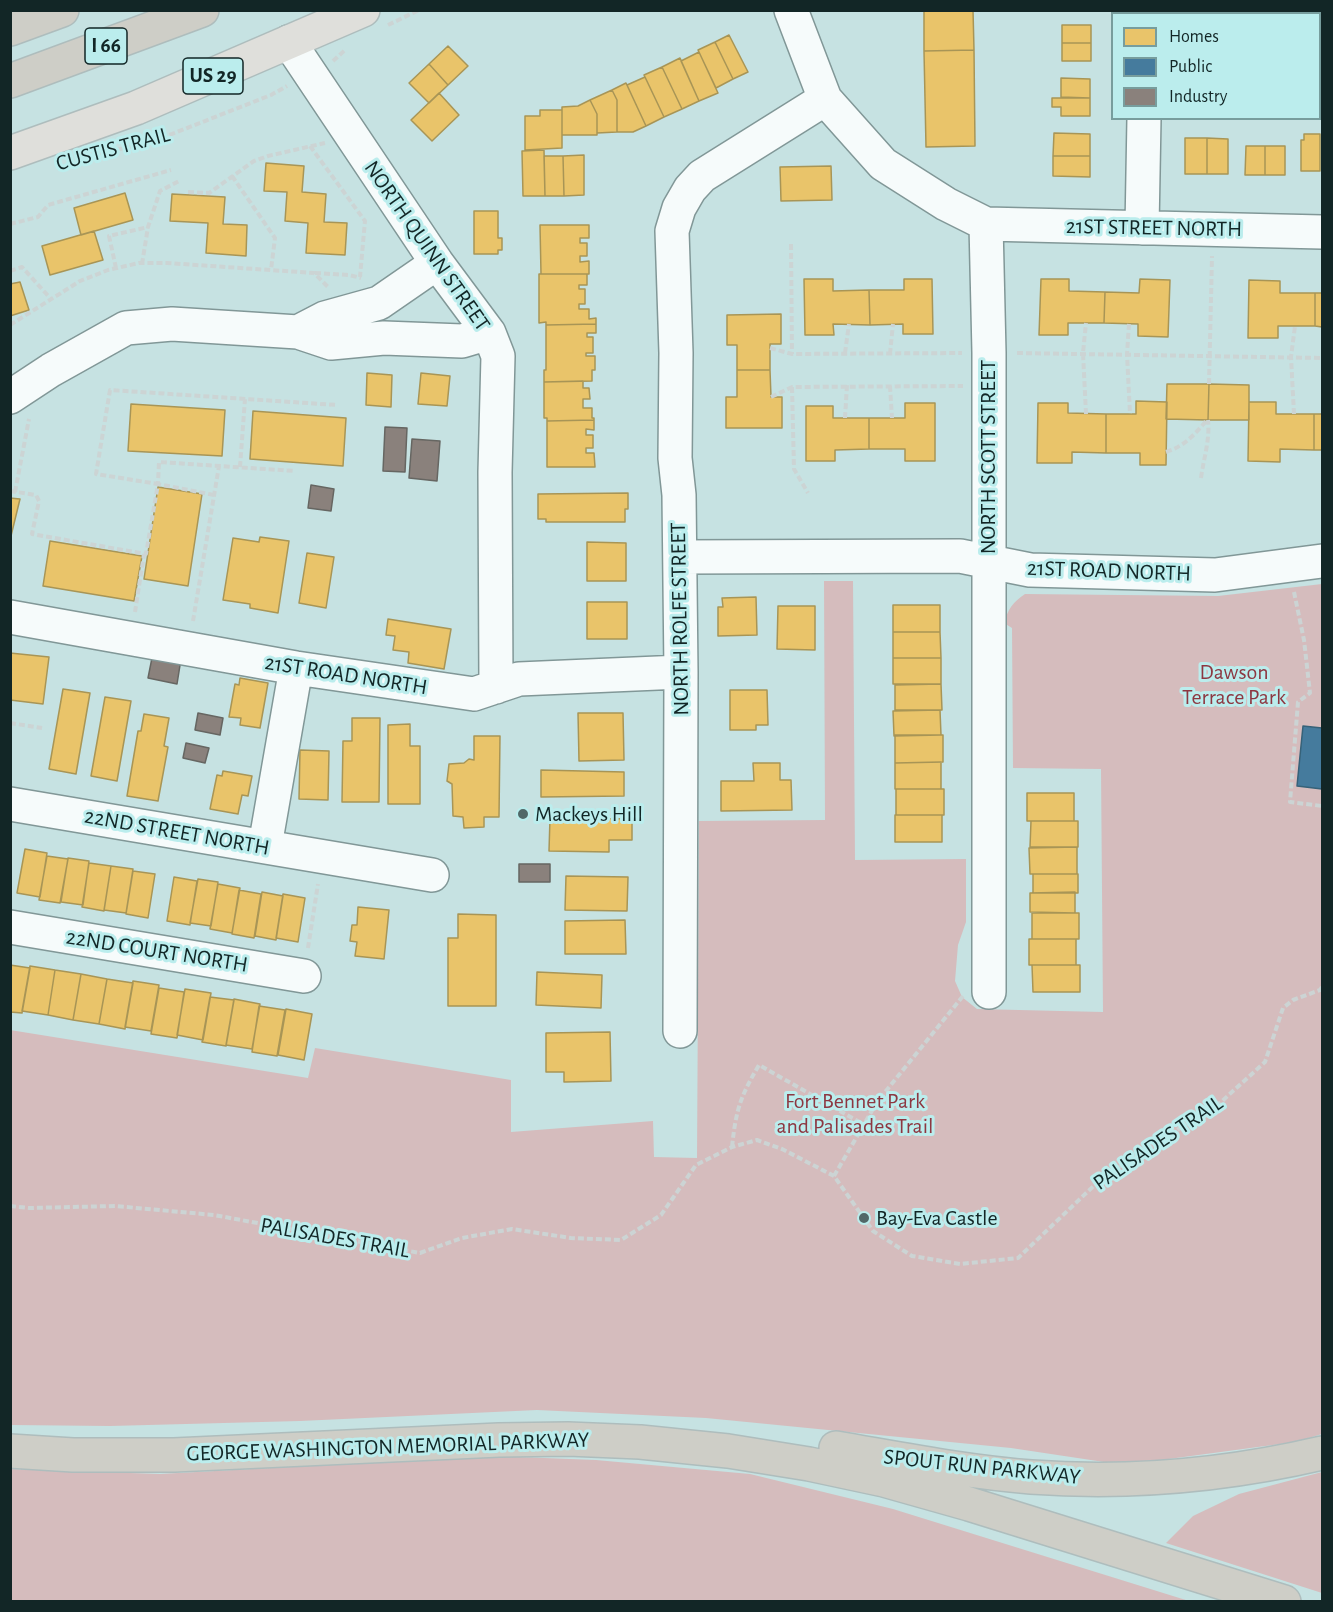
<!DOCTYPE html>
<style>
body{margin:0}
#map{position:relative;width:1333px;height:1612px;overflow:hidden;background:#c6e2e2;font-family:"Alegreya Sans",sans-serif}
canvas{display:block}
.frame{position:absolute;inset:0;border:12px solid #122626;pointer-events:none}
.legend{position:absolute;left:1111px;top:12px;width:210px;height:108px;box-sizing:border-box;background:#bbeded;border:2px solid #779d9d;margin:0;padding:8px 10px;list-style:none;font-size:18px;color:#122626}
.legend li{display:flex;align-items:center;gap:12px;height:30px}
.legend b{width:30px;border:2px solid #779d9d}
</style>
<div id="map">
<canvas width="1333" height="1612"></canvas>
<div class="frame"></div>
<ul class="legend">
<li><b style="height:16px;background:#e9c46a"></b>Homes</li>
<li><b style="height:16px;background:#457b9d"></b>Public</li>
<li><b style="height:16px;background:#8a817c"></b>Industry</li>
</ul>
</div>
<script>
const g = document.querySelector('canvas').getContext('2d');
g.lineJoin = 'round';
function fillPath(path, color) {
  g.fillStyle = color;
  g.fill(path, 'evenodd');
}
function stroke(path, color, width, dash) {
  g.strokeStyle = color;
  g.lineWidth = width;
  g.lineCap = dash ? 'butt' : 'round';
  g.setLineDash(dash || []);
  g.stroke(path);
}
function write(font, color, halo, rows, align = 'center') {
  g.font = font + ' "Alegreya Sans",sans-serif';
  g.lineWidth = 6;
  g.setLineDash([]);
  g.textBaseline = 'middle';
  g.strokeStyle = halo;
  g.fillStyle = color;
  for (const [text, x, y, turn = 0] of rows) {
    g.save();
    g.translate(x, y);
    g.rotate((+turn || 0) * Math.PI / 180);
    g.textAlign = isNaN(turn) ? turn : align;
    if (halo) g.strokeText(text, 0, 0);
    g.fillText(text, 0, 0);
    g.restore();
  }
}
const green = new Path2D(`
 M824 581H853L855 860 966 859V922L958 945 955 981 962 997 977 1009 1103 1012 1101 769 1013 768 1012 628 1004 623C1008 609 1013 602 1025 594L1218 596 1322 584V1434L1295 1442 1124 1465 1011 1448 706 1418 537 1410 300 1421 110 1426 11 1425 10 1030 308 1078 315 1048 511 1080V1132L653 1121 654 1157 697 1158 699 821 825 820Z
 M492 1456 596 1460 750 1474 893 1509 1189 1601 11 1602V1469L160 1474Z
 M1322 1472V1593L1166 1543 1193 1516 1239 1494Z`);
const homes = new Path2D(`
 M924 10H973L974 50 924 51Z
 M1062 25H1091V43H1062Z
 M729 35 748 72 733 79 715 42Z
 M715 42 733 79 716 88 698 50Z
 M1062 43H1091V61H1062Z
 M448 46 468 66 448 85 429 64Z
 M974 50 975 146 926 147 924 51Z
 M699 52 718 93 699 101 681 61Z
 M680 58 699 101 682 109 662 67Z
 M429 64 448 85 429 103 409 83Z
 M662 67 682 109 664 117 644 75Z
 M645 77 664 117 646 126 627 85Z
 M1061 78 1090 79V98L1061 97Z
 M626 83 646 126 633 132H617V100L612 90Z
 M612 90 617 100V132L597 133V114L590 100Z
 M439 93 459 115 432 141 411 120Z
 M1052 98H1090V116H1061V107H1052Z
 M590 100 597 114V135H562V107L578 106Z
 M540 110H562V148L525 150V116H540Z
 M1054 133 1090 134V156H1053Z
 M1304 134H1320V171H1301V140H1304Z
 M1185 138H1207V174H1185Z
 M1207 138 1228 139V174H1207Z
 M1246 146H1265V175H1245Z
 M1265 146H1285V175H1265Z
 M544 150 545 196H523L522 151Z
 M584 155V195L564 196 563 156Z
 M544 156H563L564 196H545Z
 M1053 156H1090V177L1053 176Z
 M266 163 304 166 302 192 326 194 324 222 347 223 345 255 306 253 308 223 285 221 287 192 264 191Z
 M831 166 832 200 781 201 780 167Z
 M125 193 133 220 81 235 74 208Z
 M172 194 225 197 223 224 247 225 246 256 206 253 208 223 170 221Z
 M474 211H498V238H502V250H498V254H474Z
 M540 225H589V238H580V243H587V256H580V262L589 261V274H541Z
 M94 231 103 260 50 275 42 246Z
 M539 274H587V285H579V289H585V304H579V309H589V319L596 318V324L546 325V322L539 323Z
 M804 279H833V291L869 290 870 325 833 324 834 335H805Z
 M904 279H932L933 334H903V324L870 325 869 290H904Z
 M1041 279H1069V291L1105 292 1104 323H1068V335H1039Z
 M1140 279 1170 280 1168 337 1138 336V324L1104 323 1105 292 1139 293Z
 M1249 280 1280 281V293H1315V326H1278V338H1248Z
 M20 282 29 310 10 316V284Z
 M1315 293H1322V327L1315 326Z
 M781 314V344H770V370H737V345H727V315Z
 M596 324V333H587V337H593V353H586V356H595V370H592V381L544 382V370H546V325Z
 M737 370H770L771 397H782V428H726V397H737Z
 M367 373 392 375 391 407 366 405Z
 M421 373 450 376 447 406 418 404Z
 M583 381V388H589L590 399H583V408H592V418H594V420L547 421V418H544V382Z
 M1167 384H1209L1208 420 1166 419Z
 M1209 384 1249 385V420H1208Z
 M1136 401 1167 402 1166 465H1140V453H1106V414H1136Z
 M1249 402H1276V414H1314V450L1280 449V462L1248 461Z
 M905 403H935V461H905V449H869V418H905Z
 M1038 403H1068V413L1106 414V453L1072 452V463H1037Z
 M131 404 225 410 222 456 128 451Z
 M806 406H833V418H869V449L835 450V461H806Z
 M253 411 346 418 343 466 250 459Z
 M1314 414H1322V450H1314Z
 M594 420V430L586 429V435H593V448H586V453H594L595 467H547V421Z
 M158 487 202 494 188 586 144 579Z
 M628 493V509H625V522H546V519H538V494Z
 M10 498 20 499 10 540Z
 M260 537 289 541 278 613 250 608V604L223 600 233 538 259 542Z
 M50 541 142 556 134 601 43 586Z
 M587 542 626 543V581H587Z
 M307 553 334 557 326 608 299 603Z
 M756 597 757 635 718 636V607H723L722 598Z
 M587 602H627V639H587Z
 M893 605H940V632H893Z
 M778 606H815V650L777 649Z
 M388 619 451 629 444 669 408 663 409 652 393 650 395 636 386 635Z
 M893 632H940L941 658H893Z
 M10 653 49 657 43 704 10 700Z
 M893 658H941V684H893Z
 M240 678 268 683 260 728 240 725 241 718 229 717 235 684 239 685Z
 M941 684 942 710H895V685Z
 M63 689 90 693 76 774 49 769Z
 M730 690H767L768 725H756V730H730Z
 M105 697 131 701 117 781 91 776Z
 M940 710 941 735 894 736 893 711Z
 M578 713H623L624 760 579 761Z
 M144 714 169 718 164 746 168 747 158 801 127 796 138 731H141Z
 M352 718H380L379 802H342L343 741H352Z
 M410 724V746H420V804H388V725Z
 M895 735H943V762L895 763Z
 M474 736H500L499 817H484V827L464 828 463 817 453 816 452 784 447 781 449 764 464 763 469 759 474 760Z
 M300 750 329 751 328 800 299 799Z
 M941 762V789H895V763Z
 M753 763H780V780H791L792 810 721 811V781H754Z
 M541 770 624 772V796L541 797Z
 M223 771 252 776 248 796 242 795 238 814 210 809 217 775 222 776Z
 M896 789H944V815H896Z
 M1027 793H1074V821H1027Z
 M895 815H942V842H895Z
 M550 818 632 819V840H609V852L549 851Z
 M1031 821H1078V847H1030Z
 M1077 847V874H1030L1029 848Z
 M25 849 47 853 40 897 17 893Z
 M47 856 68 859 60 903 39 900Z
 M68 858 89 861 83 905 61 902Z
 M89 863 111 866 104 911 82 907Z
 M111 866 133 869 126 913 104 910Z
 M133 871 155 874 148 918 126 914Z
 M1033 874H1078V893H1033Z
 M566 876 628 877 627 911 565 910Z
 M174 877 197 881 190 925 167 921Z
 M198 879 218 882 211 926 190 923Z
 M218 884 240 888 232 933 210 929Z
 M239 890 261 894 254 938 232 934Z
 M262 892 283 896 276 940 255 936Z
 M1075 892V913L1030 912V893Z
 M283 894 305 898 298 942 276 938Z
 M358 907 389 910 384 959 355 956 357 942 350 941 352 925H357Z
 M1032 913H1079V939H1032Z
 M458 914 496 915V1006H448V938H458Z
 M625 920 626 954H565V921Z
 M1029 939H1076V965H1029Z
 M10 965 30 968 22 1013 10 1012Z
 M1032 965H1080V992H1033Z
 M30 966 55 970 48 1015 22 1011Z
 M55 970 81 974 73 1020 48 1015Z
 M537 972 602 975 601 1008 536 1005Z
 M81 974 107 979 99 1024 73 1020Z
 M107 979 133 983 125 1029 99 1024Z
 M133 981 159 985 151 1031 125 1027Z
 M159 988 184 992 177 1038 151 1034Z
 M185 989 211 993 203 1040 177 1035Z
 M210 997 234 1000 226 1046 202 1042Z
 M234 999 260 1004 252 1049 226 1045Z
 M259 1006 285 1010 277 1056 252 1052Z
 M286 1009 312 1014 304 1060 278 1055Z
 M610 1032 611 1081 564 1082V1072H546V1033Z`);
const public = new Path2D(`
 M1303 726 1322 728V789L1297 786Z`);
const industry = new Path2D(`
 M385 427 407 428 405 472 383 471Z
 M412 439 440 441 437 481 409 478Z
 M311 485 334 489 331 511 308 508Z
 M153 653 181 659 177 684 148 678Z
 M198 713 223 718 220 735 195 730Z
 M186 743 209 748 205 763 183 758Z
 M519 864H550V882H519Z`);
const path = new Path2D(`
 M388 25 419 10
 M333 61 345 50
 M310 146 365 221 360 277
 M100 153 149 143 271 95 287 86
 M232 176 275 238 271 270
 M188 192 209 193 254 161 268 156 325 143
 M10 224 38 217 48 205 171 170
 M791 244 792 354
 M142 264 148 227 160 191 179 181
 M116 268 109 236 148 227
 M10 271 22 267 51 299
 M315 273 349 275 361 278
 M1129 324 1127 354 1130 414
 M10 325 80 281 108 270 139 263H167L314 273 329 288
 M770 348 792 354 962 353
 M845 353 849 324
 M1017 353 1322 358
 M890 354 893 324
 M1209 384 1212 256
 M890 386 892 418
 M792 387 794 469 808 493
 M771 397 792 387 963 386
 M1086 414 1083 353 1086 323
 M1294 414 1291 357 1295 326
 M845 418 847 385
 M1166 452C1185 446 1195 434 1207 420
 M240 467 245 399
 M1201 478C1204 457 1210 440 1208 420
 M10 491 36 495 39 501 32 534 146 554 158 484 96 474 110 390 337 405
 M15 492 29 419
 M214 495 158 484 159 462 295 471
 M1294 592 1304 640 1310 693 1298 702 1290 802 1322 806
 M135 612 144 554
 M193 621 219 466
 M10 723 42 728
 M308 948 318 884
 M732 1147C736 1110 740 1097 759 1065L863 1124
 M834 1176 877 1102 963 996
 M10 1206 29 1208 115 1206 214 1215 420 1253 462 1238 512 1229 571 1238 621 1240 661 1215 696 1165 732 1147 757 1140 782 1149 834 1176 873 1231 912 1256 960 1264 1018 1258 1102 1178 1221 1102 1265 1062 1283 1008 1293 1000 1320 990 1322 987`);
const minor = new Path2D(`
 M791 10 825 99 883 164 946 204 986 224 1322 232
 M1147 14V10
 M289 42 437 263 489 333 498 356 495 472 496 687
 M986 224 989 353V992
 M1142 228 1144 118
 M298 332 325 318 379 303 437 263
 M10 397 51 370 126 328 172 324 298 332 331 343 384 338 462 341 489 333
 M680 557 960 556 1030 570 1215 575 1322 561
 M10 617 296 668 474 694 519 679 681 672
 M10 804 432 875
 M265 846 296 668
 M10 927 304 976
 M680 1031 681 672 679 495 675 458 676 353 672 231 679 208 690 189 702 176 825 99`);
const major = new Path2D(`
 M10 153 136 108 363 10`);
const highway = new Path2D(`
 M10 29 62 10
 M10 81 202 10
 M836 1448C901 1459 966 1472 1031 1477 1128 1484 1228 1475 1322 1453
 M10 1451 73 1455H174L499 1440 568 1439 640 1442 728 1451 809 1464 884 1480 969 1504 1284 1602`);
const markers = [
 [523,814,6,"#516868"],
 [864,1218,6,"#516868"]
];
const shields = [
 [106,46,42],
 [213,76,60]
];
const shieldNames = [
 ["I 66",106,46],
 ["US 29",213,76]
];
const streetNames = [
 ["CUSTIS TRAIL",113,149,-15],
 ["21ST STREET NORTH",1154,228,1],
 ["NORTH QUINN STREET",427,246,55],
 ["NORTH SCOTT STREET",988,457,-90],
 ["21ST ROAD NORTH",1109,571,2],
 ["NORTH ROLFE STREET",680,619,-91],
 ["21ST ROAD NORTH",346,675,9],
 ["22ND STREET NORTH",177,832,10],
 ["22ND COURT NORTH",157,951,9],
 ["PALISADES TRAIL",1158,1143,-34],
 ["PALISADES TRAIL",335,1238,10],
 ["GEORGE WASHINGTON MEMORIAL PARKWAY",388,1447,-2],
 ["SPOUT RUN PARKWAY",982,1467,6]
];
const parkNames = [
 ["Dawson",1234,672],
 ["Terrace Park",1234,697],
 ["Fort Bennet Park",855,1101],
 ["and Palisades Trail",855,1126]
];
const poiNames = [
 ["Mackeys Hill",535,814],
 ["Bay-Eva Castle",876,1218]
];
fillPath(green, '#d5bcbd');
fillPath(homes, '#e9c46a');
stroke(homes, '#a89556', 1.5);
fillPath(public, '#457b9d');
stroke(public, '#366279', 1.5);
fillPath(industry, '#8a817c');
stroke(industry, '#666662', 1.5);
stroke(minor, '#819797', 36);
stroke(major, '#aebdbd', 36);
stroke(highway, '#aebdbd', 36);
stroke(path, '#ccd4d4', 4, [6, 3]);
stroke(minor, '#f6fbfb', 33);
stroke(major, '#dfdfdb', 33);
stroke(highway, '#cecec7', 33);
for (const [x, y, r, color] of markers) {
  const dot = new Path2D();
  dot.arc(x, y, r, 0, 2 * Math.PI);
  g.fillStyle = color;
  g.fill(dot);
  stroke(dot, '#bbeded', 2);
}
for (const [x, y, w] of shields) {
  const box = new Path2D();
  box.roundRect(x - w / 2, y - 18, w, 36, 4.5);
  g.fillStyle = '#bbeded';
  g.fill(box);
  stroke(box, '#122626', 1.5);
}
write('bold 21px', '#122626', null, shieldNames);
write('22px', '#122626', '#bbeded', streetNames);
write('22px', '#8d3741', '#bbeded', parkNames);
write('22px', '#122626', '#bbeded', poiNames, 'left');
</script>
